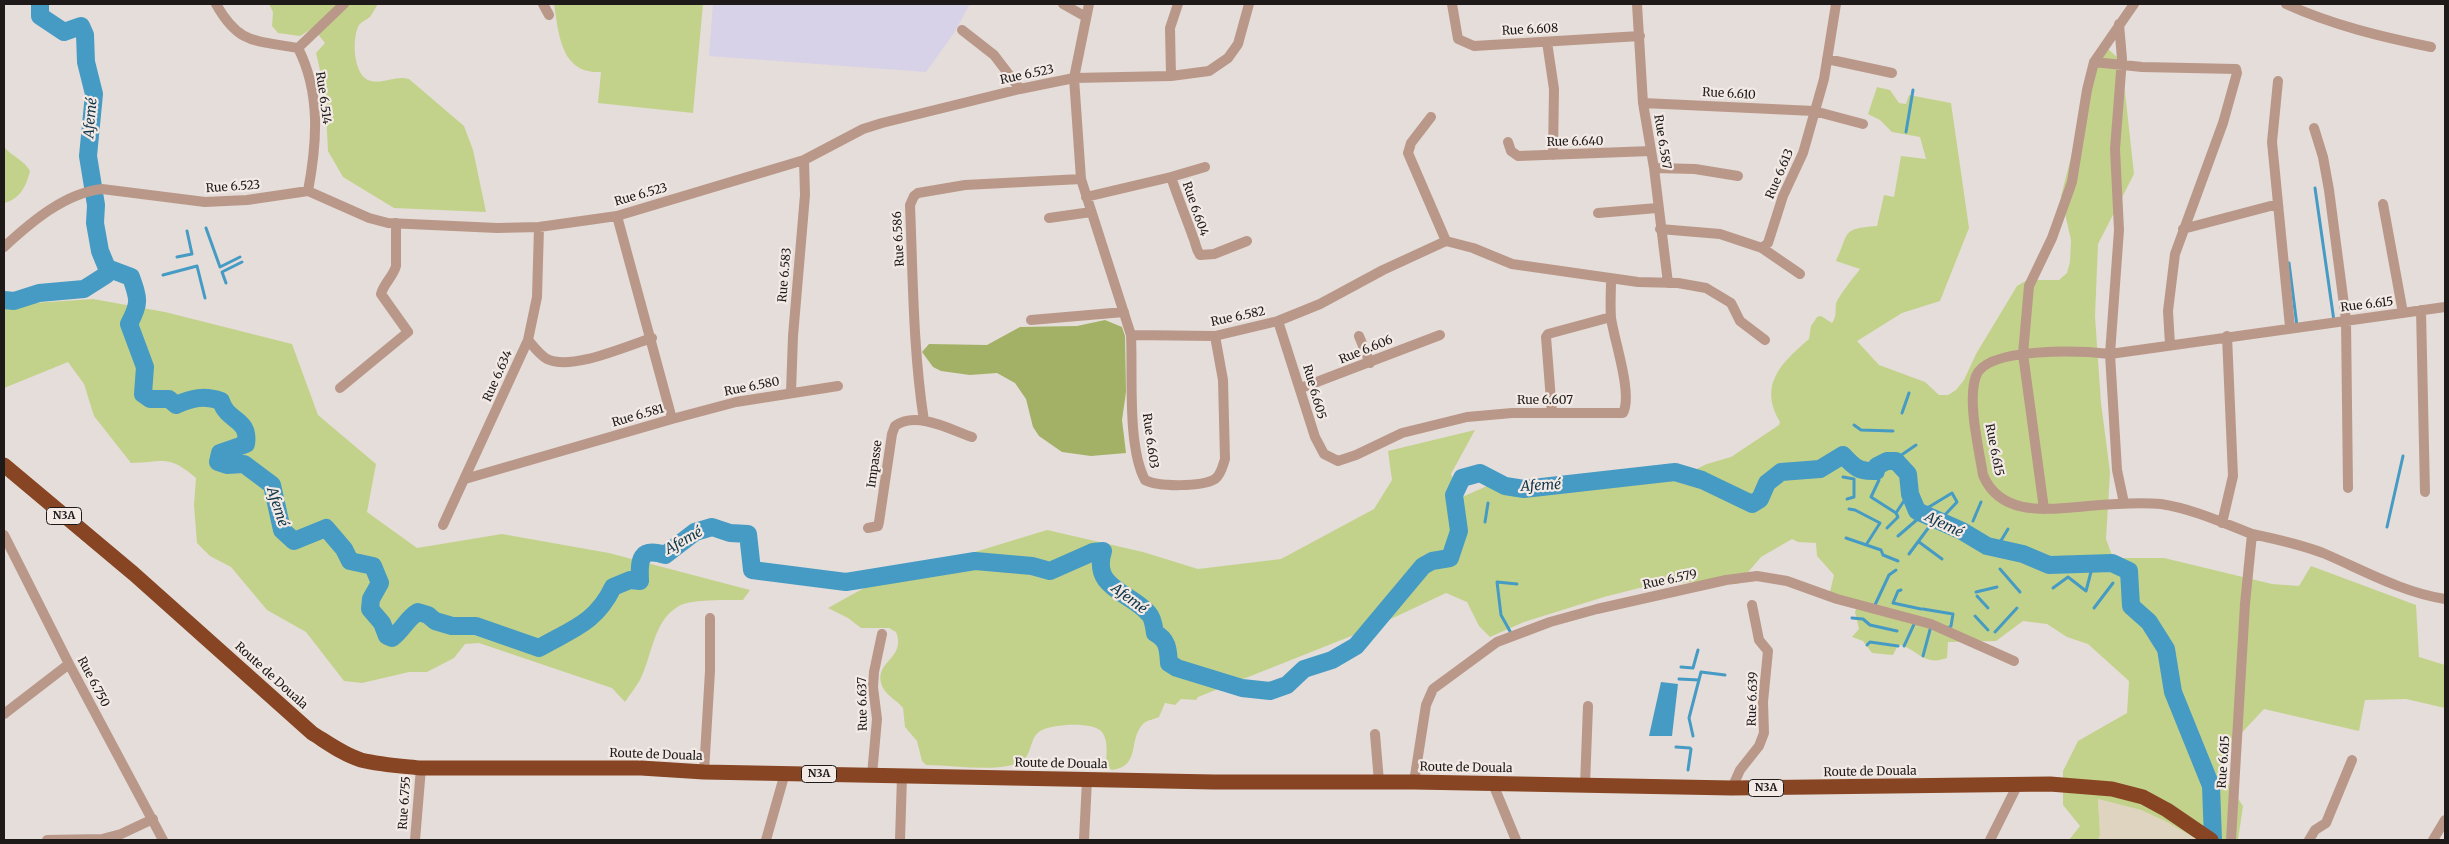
<!DOCTYPE html>
<meta charset="utf-8">
<style>
body{margin:0}
#map{position:relative;width:2449px;height:844px;overflow:hidden;background:#e5ddd9;font-family:Merriweather,serif}
canvas{display:block}
.frame{position:absolute;inset:0;border:5px solid #1d1a19;pointer-events:none}
</style>
<div id="map">
<canvas width="2449" height="844"></canvas>
<div class="frame"></div>
</div>
<script>
const g = document.querySelector('canvas').getContext('2d');
g.lineJoin = 'round';
function fillPath(path, color) {
  g.fillStyle = color;
  g.fill(path, 'evenodd');
}
function stroke(path, color, width, dash) {
  g.strokeStyle = color;
  g.lineWidth = width;
  g.lineCap = dash ? 'butt' : 'round';
  g.setLineDash(dash || []);
  g.stroke(path);
}
function write(font, color, halo, rows, align = 'center') {
  g.font = font + ' Merriweather,serif';
  g.lineWidth = 4.5;
  g.setLineDash([]);
  g.textBaseline = 'middle';
  g.strokeStyle = halo;
  g.fillStyle = color;
  for (const [text, x, y, turn = 0] of rows) {
    g.save();
    g.translate(x, y);
    g.rotate((+turn || 0) * Math.PI / 180);
    g.textAlign = isNaN(turn) ? turn : align;
    if (halo) g.strokeText(text, 0, 0);
    g.fillText(text, 0, 0);
    g.restore();
  }
}
const industrial = new Path2D(`
 M2098 799 2141 810 2167 822 2198 840H2098L2100 835Z`);
const education = new Path2D(`
 M713 4H970L954 33 926 72 709 56Z`);
const green = new Path2D(`
 M269 4H378C375 8 373 13 370 17 366 20 360 22 358 27 352 40 353 77 371 81 384 84 396 75 409 79L464 126 473 150 486 212 394 208 343 177 328 151 325 92 316 53 325 43 313 28 300 36 278 33 272 26 273 12Z
 M554 4H703L693 113 598 103 601 72C561 74 559 35 554 4Z
 M2099 49H2108L2117 57 2125 92 2134 174 2098 244 2095 316 2101 403 2110 472 2106 539 2113 558H2164L2272 584 2299 586 2311 566 2416 605 2419 657 2445 665V708L2406 699 2365 700 2359 731 2264 709 2234 741 2227 756V782L2243 806 2238 840H2198L2167 822 2141 810 2098 799 2100 835 2098 840H2069L2080 826 2063 805V771L2078 741 2127 713 2129 681 2088 644 2067 637 2047 624 2023 621 1996 641 1948 642 1947 658C1925 666 1920 652 1901 645L1897 647 1893 655 1872 653 1863 641 1852 637 1859 629 1855 612 1858 605 1829 596 1834 575 1817 556 1816 543 1798 542 1792 539 1761 557 1738 584 1695 582 1655 584 1604 597 1524 622 1490 637 1479 626 1467 602 1446 593 1374 627 1198 697 1196 700 1181 699 1175 705 1165 703 1159 717C1155 719 1148 720 1144 723 1127 739 1142 766 1112 770L1106 766C1106 756 1109 741 1102 732 1094 721 1051 724 1040 731 1028 739 1033 759 1017 764 987 772 956 765 926 765L922 761 917 741 905 727 903 708C898 701 887 696 883 688 871 661 907 660 896 632L889 628H861L848 618 828 608 873 583 1047 530 1143 552 1198 569 1281 559 1374 509 1392 480 1388 451 1475 430 1451 474 1460 498 1487 486 1524 494 1676 479 1707 464 1731 457 1779 425 1780 422C1758 385 1781 363 1809 339L1811 326 1817 317 1821 316 1832 323C1837 316 1835 311 1836 304 1838 296 1855 276 1860 269L1836 261C1850 232 1840 229 1877 226L1884 195 1894 197 1901 156 1926 159 1920 137 1892 132 1880 120 1868 114 1877 87 1890 90 1899 103 1906 104 1909 95 1951 103 1969 228 1940 301 1902 313 1857 341 1879 365 1925 382 1939 395H1948L1956 390 1964 380 1976 354 2017 286 2027 280H2059L2067 273 2070 262 2071 240 2061 196Z
 M4 147C13 157 24 160 30 171 26 187 20 199 4 203Z
 M93 299 165 312 292 344 318 415 376 464 367 512 417 548 502 534 609 553 750 590 743 600C728 600 690 599 679 606 653 620 652 657 640 680 636 687 630 694 625 702L612 688 479 643 465 644 454 658 427 672H409L362 683 344 681 306 632 267 610 231 567 210 556 197 543 194 505 196 478C168 454 165 462 131 463L94 416 84 384 68 362 4 388V305Z`);
const forest = new Path2D(`
 M1105 320 1122 327 1125 336 1126 392 1122 420 1126 453 1091 456 1062 452 1039 436 1033 427 1026 399 1015 383 997 373 970 375 941 371 933 367 922 352 929 344 987 345 1020 327 1077 326Z`);
const water = new Path2D(`
 M1661 682 1678 684 1672 736H1649Z`);
const stream = new Path2D(`
 M1906 132 1913 90
 M2315 188 2334 321
 M206 228 220 267 240 257
 M177 257 192 254 187 231
 M2289 263 2297 326
 M163 275 197 266 205 298
 M226 283 222 272 242 262
 M1902 413 1909 393
 M1854 425 1861 430 1893 431
 M1898 463 1900 456 1916 445
 M1877 475 1879 480 1871 497 1896 513
 M1843 477 1854 479V497L1847 499
 M1849 509 1855 510 1880 523 1866 545
 M1919 513 1952 493 1957 502 1942 518 1941 522
 M1973 521 1981 502
 M1485 522 1488 503
 M2387 527 2403 456
 M1887 528 1898 517 1896 513 1913 487
 M1898 536 1919 518
 M1846 538 1881 550 1883 555 1898 561
 M1919 542 1942 559
 M1999 544 2008 529
 M1909 554 1929 527
 M2000 569 2020 592
 M2053 588 2068 577 2086 591 2092 568
 M1901 590 1898 591 1893 603 1921 609
 M1976 592 1997 587
 M1977 596 1988 608
 M1874 607 1889 575 1896 570
 M2094 608 2113 583
 M1923 609 1953 614 1951 626 1948 628
 M1975 616 1988 630
 M1852 618 1863 619 1870 625 1897 631
 M1995 632 2017 608
 M1511 633 1501 615 1497 582 1517 584
 M1867 645 1870 642 1898 646
 M1904 646 1915 622
 M1923 656 1931 626
 M1681 667 1693 668 1698 650
 M1679 679 1699 680
 M1693 736 1689 718 1701 672 1725 675
 M1676 747 1690 748
 M1688 770 1691 749`);
const river = new Path2D(`
 M40 4V16L64 32 81 26 85 35 86 62 94 94 88 156 96 205 95 223 100 251 107 268 131 277C139 300 140 303 129 324L145 367 143 394 150 399H169L176 405C192 398 204 395 221 401 227 422 250 418 246 444L220 453 218 462 227 465 244 464 272 485 282 530 294 541 326 528 344 549 350 561 373 566 380 583 371 599 370 609 382 623 387 636 392 638C403 630 407 618 418 612L428 615 435 621 452 626H476L539 648C572 629 596 623 613 587L630 580 640 581C639 559 640 547 665 555L695 532 712 527 730 533 748 534 752 570 846 582 975 561 1032 566 1050 571 1093 552 1103 551C1091 589 1131 592 1149 614 1153 618 1154 627 1155 633 1168 640 1168 649 1169 663L1177 668 1242 688 1270 691 1287 685 1304 669 1332 660 1356 646 1423 566 1432 561 1450 558 1459 531 1454 495 1462 478 1480 473 1505 486 1524 489 1675 472 1702 480 1752 504 1760 499 1767 483 1781 472 1820 469 1843 455C1854 467 1859 472 1876 471L1877 466 1887 461H1896L1908 474 1910 494 1917 511 1962 531 1987 546 2023 554 2049 565 2112 563 2129 571 2131 606 2149 622 2166 649 2173 692 2211 786 2213 840
 M4 300 14 301 39 293 84 289 106 275 107 268`);
const street = new Path2D(`
 M216 4C239 45 255 40 298 48 321 93 317 143 308 191
 M543 4 549 15
 M1063 4 1086 17
 M1089 4 1074 78 1081 179 1131 335 1215 336 1278 321 1320 304 1383 270 1446 241 1473 248 1512 264 1638 282 1678 283 1706 288 1731 303 1740 321 1765 340
 M1452 4 1458 39 1474 46 1640 36
 M1637 4 1643 103 1654 168 1668 283
 M2286 4C2332 25 2382 37 2431 47
 M2119 24 2122 59 2115 149 2119 230 2110 354 2117 470 2124 503
 M962 30 994 55 1020 89
 M1547 42 1554 89 1553 155
 M298 48 344 4
 M1827 59 1892 73
 M2094 62 2142 67 2236 69 2237 73 2223 123 2175 254 2168 311 2170 345
 M1171 76 1170 28 1178 4
 M2278 81 2272 142 2290 327
 M1643 103 1814 111 1863 124
 M1431 117 1411 143 1408 153 1446 241
 M2314 128 2323 157 2329 190 2346 320 2348 488
 M1508 142 1511 151 1518 156 1651 151
 M1654 168 1695 169 1738 176
 M1171 177 1205 167
 M1086 197 1171 177C1178 198 1186 217 1193 237 1196 243 1195 248 1200 255L1214 254 1247 241
 M2383 204 2403 313
 M1598 213 1657 208
 M1049 218 1091 212
 M1660 229 1720 234 1762 248 1768 243 1783 196 1803 153 1824 79 1836 4
 M2183 229 2278 204
 M4 247C31 222 65 193 102 189L205 202 247 200 308 191 369 218 388 223 497 228 539 227 617 216 804 160 863 129 882 123 1020 89 1074 78 1171 76 1209 71 1228 58 1238 44 1249 4
 M1762 248 1800 274
 M2421 310 2425 492
 M1031 320 1124 312
 M1278 321 1315 437 1324 454 1338 461 1356 455 1402 433 1467 417 1512 413H1623C1633 394 1614 340 1611 318 1610 305 1611 292 1611 279
 M1131 335C1133 375 1127 446 1145 480 1158 487 1202 487 1215 479 1221 475 1223 465 1225 459L1223 380 1215 336
 M1359 336 1370 363
 M528 340C534 347 540 355 547 359 572 371 626 346 652 338
 M340 388 408 332 381 294C384 283 393 277 396 266V223
 M1301 388 1440 335
 M791 392 793 336 805 195 804 160
 M1552 413 1546 337 1548 334 1611 317
 M672 419 736 402 838 386
 M924 421C913 350 913 278 910 205L914 196 918 193 965 185 1081 179
 M465 479 672 419 617 216
 M2044 509 2023 354 2029 286 2052 238 2072 182 2087 90 2094 62 2134 4
 M2222 523 2233 476 2227 336
 M443 525 528 340 537 297 539 227
 M868 528 878 526 879 522 892 434 895 426C916 410 951 430 972 437
 M2252 534C2276 539 2299 544 2323 553 2363 570 2401 592 2445 599
 M4 535 69 664 163 840
 M4 714 69 664
 M1375 734 1379 782
 M704 772 710 671V618
 M872 775 877 719 873 687 874 672 882 634
 M1414 782 1426 705 1433 689 1497 642 1550 622 1597 609 1726 580 1757 576 1787 581 1837 599 1931 624 2014 661
 M1493 784 1516 840
 M1585 785 1588 706
 M1732 788 1740 770 1759 746 1764 733 1763 702 1768 651 1759 640 1752 605
 M47 840 102 839 121 834 153 819
 M415 840 421 768
 M766 840 785 773
 M900 840 902 776
 M1084 840 1087 780
 M1990 840 2017 786
 M2231 840 2245 604 2252 534C2221 522 2193 509 2161 504 2137 502 2111 504 2088 506 2050 509 2001 518 1983 475 1979 449 1967 401 1976 376 1987 346 2083 351 2110 354L2445 307
 M2309 840 2315 830 2326 823 2352 760
 M2433 840 2445 820`);
const highway = new Path2D(`
 M4 465 134 574 312 733C328 743 344 755 361 760 381 765 401 766 421 768H641L704 772 1214 782H1414L1732 788 2050 784 2112 789 2143 797 2167 810 2211 840`);
const shields = [
 [64,516,35],
 [819,774,35],
 [1766,788,35]
];
const shieldNames = [
 ["N3A",64,516],
 ["N3A",819,774],
 ["N3A",1766,788]
];
const streetNames = [
 ["Rue 6.608",1530,30,-3],
 ["Rue 6.523",1027,75,-12],
 ["Rue 6.610",1729,94,3],
 ["Rue 6.514",323,98,82],
 ["Rue 6.640",1575,142,-1],
 ["Rue 6.587",1662,142,81],
 ["Rue 6.613",1780,174,-67],
 ["Rue 6.523",233,187,-4],
 ["Rue 6.523",641,195,-16],
 ["Rue 6.604",1195,209,71],
 ["Rue 6.586",899,239,-93],
 ["Rue 6.583",785,275,-85],
 ["Rue 6.615",2367,305,-7],
 ["Rue 6.582",1238,317,-12],
 ["Rue 6.606",1366,350,-22],
 ["Rue 6.634",498,376,-66],
 ["Rue 6.580",752,387,-11],
 ["Rue 6.605",1314,392,74],
 ["Rue 6.607",1545,401],
 ["Rue 6.581",638,416,-16],
 ["Rue 6.603",1150,441,82],
 ["Rue 6.615",1994,450,79],
 ["Impasse",875,464,-82],
 ["Rue 6.579",1670,580,-12],
 ["Route de Douala",271,676,42],
 ["Rue 6.750",93,682,62],
 ["Rue 6.639",1753,699,-88],
 ["Rue 6.637",863,704,-91],
 ["Route de Douala",656,755,2],
 ["Rue 6.615",2224,762,-86],
 ["Route de Douala",1061,764,1],
 ["Route de Douala",1466,768,1],
 ["Route de Douala",1870,772,-1],
 ["Rue 6.755",405,803,-86]
];
const waterNames = [
 ["Afemé",91,118,-85],
 ["Afemé",1541,486,-3],
 ["Afemé",277,507,72],
 ["Afemé",1944,525,26],
 ["Afemé",684,541,-29],
 ["Afemé",1129,599,37]
];
fillPath(industrial, '#dfd4c0');
fillPath(education, '#d7d2e7');
fillPath(green, '#c3d28b');
fillPath(forest, '#a2b165');
fillPath(water, '#469bc4');
stroke(stream, '#469bc4', 3);
stroke(river, '#469bc4', 18);
stroke(street, '#ba9889', 10);
stroke(highway, '#874523', 15);
for (const [x, y, w] of shields) {
  const box = new Path2D();
  box.roundRect(x - w / 2, y - 8.5, w, 17, 4);
  g.fillStyle = '#f3eae6';
  g.fill(box);
  stroke(box, '#1d1a19', 1);
}
write('bold 11px', '#1d1a19', null, shieldNames);
write('12px', '#1d1a19', '#f3eae6', streetNames);
write('italic 14px', '#0f3648', '#f3eae6', waterNames);
</script>
